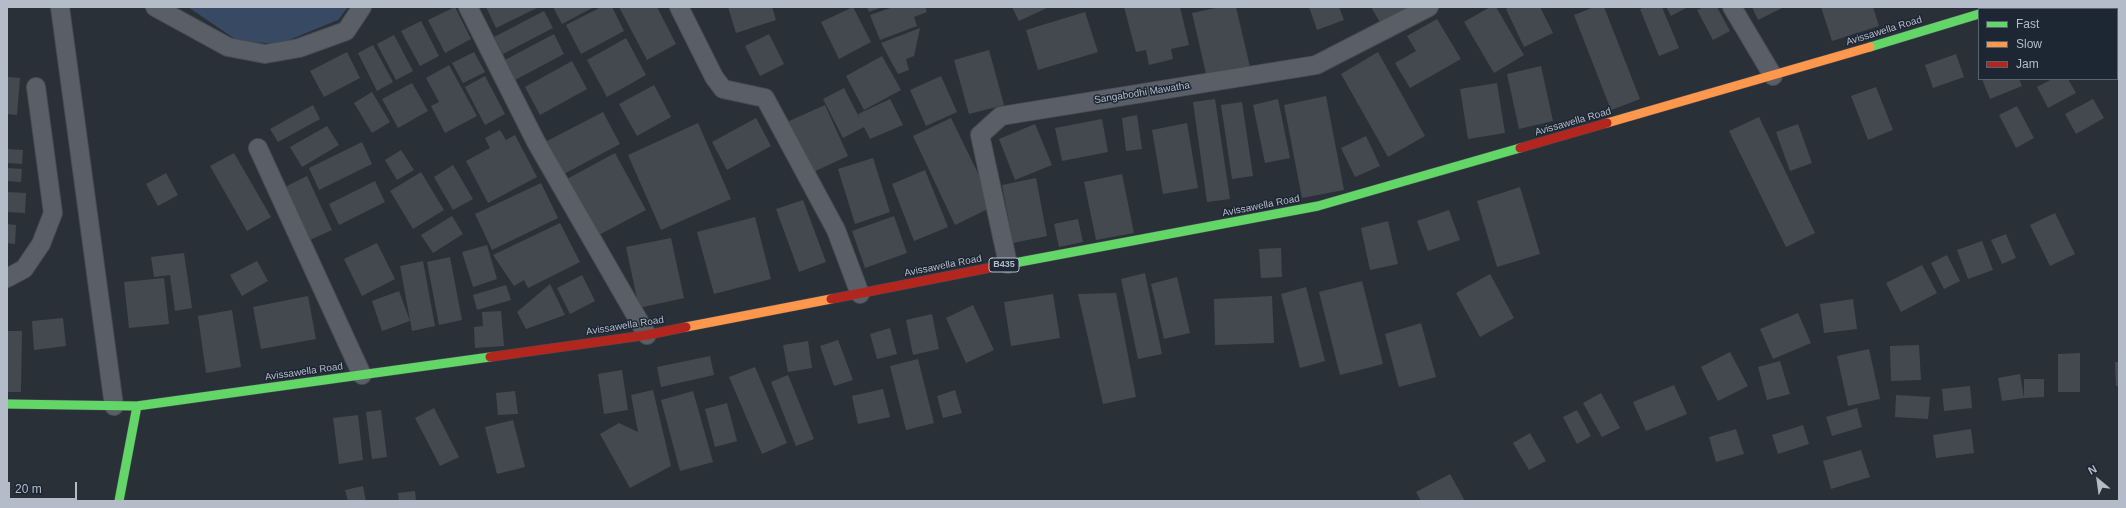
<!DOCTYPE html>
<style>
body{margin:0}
#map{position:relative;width:2126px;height:508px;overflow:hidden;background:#2a3038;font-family:Helvetica,sans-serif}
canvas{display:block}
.frame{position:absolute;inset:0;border:8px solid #b4bcc9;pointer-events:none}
.legend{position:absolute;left:1978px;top:8px;width:140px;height:72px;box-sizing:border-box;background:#1d2633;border:1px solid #59626f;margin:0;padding:5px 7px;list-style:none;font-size:12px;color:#b4bcc9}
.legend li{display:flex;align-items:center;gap:8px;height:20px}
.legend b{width:20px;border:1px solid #59626f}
.north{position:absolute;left:2078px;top:460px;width:40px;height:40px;-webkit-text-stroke:3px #1d2633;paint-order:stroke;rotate:331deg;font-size:11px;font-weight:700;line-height:16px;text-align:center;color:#b4bcc9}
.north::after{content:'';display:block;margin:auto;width:14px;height:18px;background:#b4bcc9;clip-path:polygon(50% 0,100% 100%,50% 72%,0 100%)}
.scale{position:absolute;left:8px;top:482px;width:69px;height:18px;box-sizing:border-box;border:2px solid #b4bcc9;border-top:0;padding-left:5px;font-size:12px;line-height:14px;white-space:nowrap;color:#b4bcc9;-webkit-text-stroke:3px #1d2633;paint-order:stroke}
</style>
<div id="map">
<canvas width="2126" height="508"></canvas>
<div class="frame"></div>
<ul class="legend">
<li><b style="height:5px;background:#63d668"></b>Fast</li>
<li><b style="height:5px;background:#ff974d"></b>Slow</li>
<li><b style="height:5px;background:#b3261e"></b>Jam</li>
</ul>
<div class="north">N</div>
<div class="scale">20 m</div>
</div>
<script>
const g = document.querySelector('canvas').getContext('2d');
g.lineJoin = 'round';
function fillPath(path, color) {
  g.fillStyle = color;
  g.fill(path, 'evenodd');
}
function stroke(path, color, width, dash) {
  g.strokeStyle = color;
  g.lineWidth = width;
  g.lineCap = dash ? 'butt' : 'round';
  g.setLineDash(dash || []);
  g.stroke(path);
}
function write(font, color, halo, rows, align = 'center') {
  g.font = font + ' Helvetica,sans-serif';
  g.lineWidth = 3;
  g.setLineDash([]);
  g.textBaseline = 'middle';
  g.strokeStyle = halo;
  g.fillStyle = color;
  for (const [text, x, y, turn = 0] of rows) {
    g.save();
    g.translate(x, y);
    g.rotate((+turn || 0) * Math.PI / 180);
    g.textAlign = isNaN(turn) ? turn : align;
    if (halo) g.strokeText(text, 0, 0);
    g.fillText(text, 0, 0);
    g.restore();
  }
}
const water = new Path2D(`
 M188 7H348L338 20 279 44 238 41Z`);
const building = new Path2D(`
 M455 7 471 39 445 53 428 20Z
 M486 7H539L496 28Z
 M553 7H594L562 24Z
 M601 7H612L624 31 581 54 566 25Z
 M619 7H657L676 44 647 60Z
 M728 7H772L776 20 736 33Z
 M853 7 871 42 839 59 821 22Z
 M867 7H882L869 12Z
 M893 7H925L927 12 914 17 917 26 880 40 870 15Z
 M1012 7H1049L1019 21Z
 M1124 7H1180L1189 45 1171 49 1173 59 1149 65 1146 50 1136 52Z
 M1220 7H1236L1250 67 1207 78 1192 13Z
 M1309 7H1339L1344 20 1317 30Z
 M1371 7H1409L1412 13 1384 29Z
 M1490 7H1496L1524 55 1494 73 1464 22Z
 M1510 7H1540L1553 33 1524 47 1506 9Z
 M1594 7H1604L1640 99 1611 110 1574 15Z
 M1645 7H1662L1679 48 1659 56 1640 9Z
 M1666 7H1688L1671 16Z
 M1704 7H1717L1730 31 1713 40 1697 10Z
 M1752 7H1784L1758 20Z
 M1821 7H1873L1879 26 1832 41Z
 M544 11 553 28 503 54 494 37Z
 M1085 12 1098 52 1038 70 1026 30Z
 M1437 19 1461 59 1410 88 1395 63 1416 51 1407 36Z
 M421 21 439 56 420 66 401 31Z
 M920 28 914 56 906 59 909 70 898 74 881 43Z
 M554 34 564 54 513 81 503 61Z
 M769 34 784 64 760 76 745 46Z
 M394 35 413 71 396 80 377 44Z
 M626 38 646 75 607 97 587 60Z
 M373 45 393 82 377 91 358 53Z
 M989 50 1004 105 969 114 954 60Z
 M347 52 360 78 324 97 310 71Z
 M474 52 485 72 463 83 452 63Z
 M1378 52 1425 136 1388 157 1341 74Z
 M1956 54 1964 77 1933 88 1925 65Z
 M882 56 901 90 864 110 846 76Z
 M572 61 587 89 540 115 525 87Z
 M449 65 477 116 445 133 431 106 439 102 426 78Z
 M1541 66 1553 121 1519 129 1507 74Z
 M485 76 505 114 485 125 465 87Z
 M941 76 957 112 926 126 910 90Z
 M7 77 20 78 17 115 7 114Z
 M1982 79H2019L2022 86 1990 99Z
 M2052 79H2068L2076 93 2048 108 2037 87Z
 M412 83 428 111 398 128 382 99Z
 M1497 83 1505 133 1468 139 1460 89Z
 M654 85 671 117 637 136 619 104Z
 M1876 87 1893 130 1868 140 1851 96Z
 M844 88 860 119 858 114 890 99 903 125 870 139 864 127 843 138 823 99Z
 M372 92 390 122 372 133 354 103Z
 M1326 96 1344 190 1302 198 1284 105Z
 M1215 99 1230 199 1207 202 1193 102Z
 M1278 99 1290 158 1265 163 1253 105Z
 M2093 99 2104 118 2076 134 2065 114Z
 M1242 102 1253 176 1232 179 1221 105Z
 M313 105 320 119 278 142 270 129Z
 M825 105 848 156 811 173 787 122Z
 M2017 106 2034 138 2016 148 1999 115Z
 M603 112 620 144 562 175 545 142Z
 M1137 115 1142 149 1126 151 1122 118Z
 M1759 117 1815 233 1786 247 1729 131Z
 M756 118 771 146 727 170 712 142Z
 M951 118 994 206 955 225 913 136Z
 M1102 119 1108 152 1062 161 1055 128Z
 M698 123 731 199 661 230 628 155Z
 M1187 123 1198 188 1163 194 1152 130Z
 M1035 124 1052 165 1015 180 999 139Z
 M1798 124 1812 163 1790 171 1776 132Z
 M327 126 339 145 302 167 290 147Z
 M500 130 506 140 515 135 537 177 488 203 466 161 490 148 485 138Z
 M1366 136 1380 166 1355 177 1341 148Z
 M362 142 372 164 319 190 309 168Z
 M7 149 23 150 22 164 7 163Z
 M401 150 414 170 397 180 385 160Z
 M234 153 271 217 247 231 210 166Z
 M615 153 646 210 595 237 565 180Z
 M873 158 890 212 855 224 838 169Z
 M453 165 473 199 453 210 434 177Z
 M7 168 22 169 21 182 7 181Z
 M925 170 948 227 914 241 892 184Z
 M421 172 444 210 413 229 390 191Z
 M166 173 178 195 158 206 146 184Z
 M1122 174 1134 233 1096 240 1084 182Z
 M307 176 332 230 310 240 285 187Z
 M1036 178 1047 236 1013 243 1002 185Z
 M375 181 385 202 339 225 329 204Z
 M541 183 558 218 492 250 475 214Z
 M1520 187 1540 254 1497 267 1477 201Z
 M7 192 26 193 25 213 7 212Z
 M803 200 826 262 799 272 776 209Z
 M1449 210 1460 240 1428 251 1417 221Z
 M2055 213 2075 254 2050 266 2030 225Z
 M452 216 463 234 433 253 421 235Z
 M894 216 907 253 865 268 852 231Z
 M755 217 771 279 714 294 697 232Z
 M1078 219 1083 242 1059 247 1054 224Z
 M1388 221 1398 264 1370 270 1361 228Z
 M560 223 580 262 528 288 524 280 514 286 493 255Z
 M7 224 16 225 15 244 7 243Z
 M2006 234 2016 258 2002 264 1991 240Z
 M671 238 684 298 639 308 626 247Z
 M1982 241 1993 270 1968 279 1957 250Z
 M377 243 395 279 362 296 344 259Z
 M487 245 497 279 473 287 462 252Z
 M1281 248 1282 277 1261 278 1259 249Z
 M184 253 192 308 175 311 170 275 154 277 151 257Z
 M1947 255 1960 281 1944 289 1931 263Z
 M450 257 462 320 439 325 427 262Z
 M257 261 268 281 242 296 230 275Z
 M423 261 435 326 412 331 400 266Z
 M1922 265 1937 293 1901 312 1886 283Z
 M1145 273 1162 354 1138 359 1121 279Z
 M1490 274 1514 318 1480 337 1456 293Z
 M582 275 595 301 570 314 557 288Z
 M1177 277 1190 333 1164 339 1151 284Z
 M164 278 169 324 129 328 124 282Z
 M1362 281 1383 364 1340 375 1319 292Z
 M550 284 565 315 526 329 517 312Z
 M506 285 511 300 477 310 473 295Z
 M1306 287 1325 361 1300 368 1281 294Z
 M399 291 410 321 382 331 372 301Z
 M1116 293 1136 397 1103 404 1078 294Z
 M1053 294 1060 338 1011 346 1004 302Z
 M308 296 316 339 261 349 253 307Z
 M1272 296 1274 343 1215 345 1214 299Z
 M1853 299 1857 329 1824 333 1820 304Z
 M973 305 994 350 966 363 946 318Z
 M232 310 241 367 206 373 198 316Z
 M501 311 504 346 475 348 474 327 483 326 482 312Z
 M1798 313 1811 343 1773 359 1760 329Z
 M932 314 939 349 913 355 906 320Z
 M63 318 66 346 34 350 32 321Z
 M1421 323 1436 377 1399 387 1385 334Z
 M890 328 897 354 877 359 870 334Z
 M7 331H22L21 392H7Z
 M838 340 853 380 834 386 820 346Z
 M808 341 812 368 788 372 783 345Z
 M1919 345 1921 380 1891 381 1890 346Z
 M1869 349 1880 399 1848 406 1837 356Z
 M1730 352 1748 386 1718 401 1701 367Z
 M2080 353V392H2058V354Z
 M710 356 714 375 661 387 657 367Z
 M918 359 934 423 906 430 890 366Z
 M1780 361 1790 394 1767 400 1758 367Z
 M2115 362H2119V386H2116Z
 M755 367 787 443 762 454 729 377Z
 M622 370 628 410 604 414 598 374Z
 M2020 374 2024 398 2002 401 1998 378Z
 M788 375 814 439 796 446 771 382Z
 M2024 379H2044V397L2024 398Z
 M1674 385 1687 414 1646 431 1633 402Z
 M1970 386 1972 408 1944 411 1942 389Z
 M883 389 890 417 858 424 852 396Z
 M653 390 671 466 630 488 600 434 619 423 638 432 631 395Z
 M955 390 962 413 943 418 937 396Z
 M515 391 518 414 498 415 496 393Z
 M693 391 713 462 680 471 661 400Z
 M1601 393 1620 428 1602 437 1583 403Z
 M1896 395 1930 397 1928 419 1895 417Z
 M727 403 737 441 715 447 705 409Z
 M434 408 459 457 440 466 415 418Z
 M1857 408 1862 427 1832 436 1826 417Z
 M381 410 387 457 372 459 366 412Z
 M1577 410 1591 436 1577 444 1563 417Z
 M358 415 363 460 339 464 333 418Z
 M513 420 525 467 497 474 485 427Z
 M1803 425 1809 444 1778 454 1772 435Z
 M1736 429 1744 454 1716 462 1709 437Z
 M1971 429 1974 453 1936 458 1933 435Z
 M1530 433 1546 461 1529 470 1513 443Z
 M1861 450 1870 477 1831 489 1823 461Z
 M1450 474 1465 501H1421L1416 492Z
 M363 486 366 501H348L345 490Z
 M415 491 416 501H399L398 493Z`);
const street = new Path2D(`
 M60 7 114 406
 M155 7 228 47 265 54 299 48 346 31 362 7
 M468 7 536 142 647 335
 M679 7 714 77 723 89 765 98 836 230 860 294
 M1732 7 1773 76
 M258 148 362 375
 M1008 264 980 135 1001 116 1316 65 1429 7
 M7 278 24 269 41 244 53 213 36 87`);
const fast = new Path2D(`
 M1870 47 1979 14
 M1009 264 1318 206 1520 148
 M7 404 137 406 490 357
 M119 501 137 406`);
const slow = new Path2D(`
 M1994 9 2001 7
 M1607 123 1870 47
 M686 327 831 299`);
const jam = new Path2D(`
 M1520 148 1607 123
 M831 299 1009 264
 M490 357 647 335 686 327`);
const shields = [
 [1004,265,30]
];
const shieldNames = [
 ["B435",1004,265]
];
const streetNames = [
 ["Avissawella Road",1884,31,-17],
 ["Sangabodhi Mawatha",1142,93,-9],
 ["Avissawella Road",1573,122,-16],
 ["Avissawella Road",1261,206,-11],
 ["Avissawella Road",943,266,-11],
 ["Avissawella Road",625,326,-9],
 ["Avissawella Road",304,372,-8]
];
fillPath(water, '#384963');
fillPath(building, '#444950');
stroke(street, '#484c53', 20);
stroke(fast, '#484c53', 10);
stroke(slow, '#484c53', 10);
stroke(jam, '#484c53', 10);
stroke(street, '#5a5e66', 18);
stroke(fast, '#63d668', 9);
stroke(slow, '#ff974d', 9);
stroke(jam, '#b3261e', 9);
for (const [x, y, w] of shields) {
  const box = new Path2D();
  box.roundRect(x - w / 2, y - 7, w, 14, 3);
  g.fillStyle = '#1d2633';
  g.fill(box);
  stroke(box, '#b4bcc9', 1);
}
write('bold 9px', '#b4bcc9', null, shieldNames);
write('10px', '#b4bcc9', '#1d2633', streetNames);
</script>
